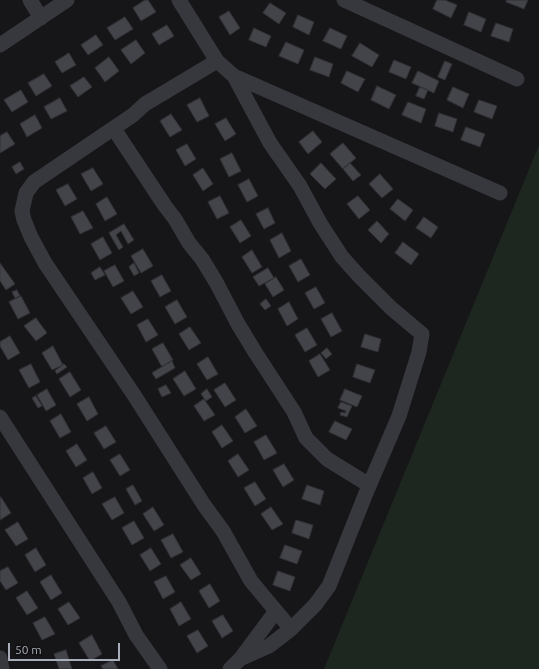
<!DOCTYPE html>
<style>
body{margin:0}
#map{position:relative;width:539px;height:669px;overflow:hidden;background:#161618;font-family:Ubuntu,sans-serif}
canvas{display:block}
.scale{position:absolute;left:8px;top:643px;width:112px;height:18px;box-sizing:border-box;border:2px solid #a8aeb9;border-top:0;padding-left:5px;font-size:12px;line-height:14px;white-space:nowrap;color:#a8aeb9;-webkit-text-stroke:3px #111113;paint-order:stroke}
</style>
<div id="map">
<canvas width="539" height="669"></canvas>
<div class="scale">50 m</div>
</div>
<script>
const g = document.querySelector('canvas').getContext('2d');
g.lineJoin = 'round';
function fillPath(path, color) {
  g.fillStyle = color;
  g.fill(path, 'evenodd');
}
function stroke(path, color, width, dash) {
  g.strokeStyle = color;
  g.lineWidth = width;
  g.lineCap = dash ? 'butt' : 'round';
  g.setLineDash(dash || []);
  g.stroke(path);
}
const green = new Path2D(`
 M539 145V669H324Z`);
const building = new Path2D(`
 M145 0H148L156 12 141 21 133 8Z
 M437 0H445L457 5 451 18 433 9Z
 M507 0H528L524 9 506 2Z
 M270 3 286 13 279 24 263 13Z
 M229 11 240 28 230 35 219 17Z
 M469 12 486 19 481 32 464 25Z
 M298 15 314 22 309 35 293 27Z
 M125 17 133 29 115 40 107 28Z
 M496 23 513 29 509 42 491 36Z
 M167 25 174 36 159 45 152 34Z
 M254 28 271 36 266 47 249 40Z
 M330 28 347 36 341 49 323 41Z
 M96 35 103 45 88 55 81 45Z
 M136 40 145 53 131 64 121 50Z
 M286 42 304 50 298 64 279 56Z
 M360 43 379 55 372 67 352 56Z
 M69 53 76 65 62 73 55 62Z
 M109 57 119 71 105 82 95 68Z
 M315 57 333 64 329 77 310 70Z
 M394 60 411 67 406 79 389 72Z
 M445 61 452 64 445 80 438 77Z
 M347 71 365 79 358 92 341 83Z
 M418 71 439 81 434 93 412 83Z
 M44 74 52 86 36 96 28 83Z
 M84 77 92 87 78 97 70 86Z
 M377 86 396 95 389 109 371 100Z
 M420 87 428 90 424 99 416 96Z
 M453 87 469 94 463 108 447 100Z
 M21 90 28 102 12 112 4 100Z
 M60 98 67 111 51 119 44 107Z
 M200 98 209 116 197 122 187 105Z
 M479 100 497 106 492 119 474 112Z
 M408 102 426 109 421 123 402 115Z
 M439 113 457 119 453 132 435 126Z
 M171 114 182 130 170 137 160 121Z
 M35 115 42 128 27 137 20 124Z
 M226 118 236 134 225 141 215 124Z
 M466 127 485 134 480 147 461 140Z
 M313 131 322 142 308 154 299 142Z
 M7 132 15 144 0 153V136Z
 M343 143 356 158 343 169 330 154Z
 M187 144 196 159 185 166 176 150Z
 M232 153 241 171 229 177 220 159Z
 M20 162 24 169 16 174 12 167Z
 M321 163 336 179 325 189 310 174Z
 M350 163 361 175 353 181 343 169Z
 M93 168 103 184 91 191 81 174Z
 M203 168 213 184 203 191 193 175Z
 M380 174 393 189 382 198 369 184Z
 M249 179 258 196 247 202 238 185Z
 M68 184 77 199 65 206 56 190Z
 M220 196 229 213 217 219 208 202Z
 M358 196 370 210 359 219 347 204Z
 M107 197 117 214 105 221 96 204Z
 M398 199 413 210 405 221 390 209Z
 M268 208 275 223 264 229 256 214Z
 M83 211 93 228 80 234 71 217Z
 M424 217 438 227 431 238 416 228Z
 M241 220 251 236 240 243 230 227Z
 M377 221 389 234 381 243 368 230Z
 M124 224 134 240 128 244 121 231 116 235 123 247 119 250 109 233Z
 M282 233 291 251 279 258 270 240Z
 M103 237 112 253 100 260 91 244Z
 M403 242 419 254 411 265 395 253Z
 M143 249 153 266 141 273 131 256Z
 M252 250 262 267 252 273 242 257Z
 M301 259 310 275 298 282 289 266Z
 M0 263 15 284 6 290 0 281Z
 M134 263 139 273 134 276 129 267Z
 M115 265 124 281 113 287 104 271Z
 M100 267 105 275 95 280 91 273Z
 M268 268 274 278 259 286 253 277Z
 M162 275 171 291 160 297 151 281Z
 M276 277 284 290 273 297 265 284Z
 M316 287 325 303 314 309 305 293Z
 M17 290 20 296 15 298 12 292Z
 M133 291 143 307 131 314 121 298Z
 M21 296 30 313 18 319 9 302Z
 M266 299 271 306 265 310 260 304Z
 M177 300 187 317 175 324 165 307Z
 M289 302 298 319 287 326 278 309Z
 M332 313 342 331 331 337 321 319Z
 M36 318 47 333 36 341 24 326Z
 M148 319 158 335 146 342 137 325Z
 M190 327 201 343 189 350 179 334Z
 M307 328 317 345 305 352 295 335Z
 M365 334 381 339 378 352 361 347Z
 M10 336 20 353 8 360 0 346V342Z
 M163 343 173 360 162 367 152 349Z
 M53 346 63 365 52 370 42 353Z
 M327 348 332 354 326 359 321 353Z
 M320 354 330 370 318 377 309 361Z
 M208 357 218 374 207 380 197 364Z
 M172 361 175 368 156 379 152 373Z
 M31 364 40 382 29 388 19 370Z
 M64 364 67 367 57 374 55 371Z
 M357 364 375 370 370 383 353 377Z
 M185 371 196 389 184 396 173 379Z
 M70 372 81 390 70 397 59 379Z
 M225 383 236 400 225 407 214 390Z
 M166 385 171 393 162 397 158 389Z
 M47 389 56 405 46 411 37 395Z
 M207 389 212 397 206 401 201 394Z
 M345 389 362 396 357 407 340 400Z
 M36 396 42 406 38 408 32 398Z
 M89 397 98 414 87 421 77 404Z
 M204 399 215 415 204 421 194 406Z
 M341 402 352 406 347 417 340 415 341 412 345 413 346 411 338 408Z
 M246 409 257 426 245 433 235 417Z
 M61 414 71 432 60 438 50 421Z
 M335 421 352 429 346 440 329 432Z
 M222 425 233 441 222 448 212 432Z
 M106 426 116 442 104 449 94 433Z
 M266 435 277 453 264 460 254 442Z
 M77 444 87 460 76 467 66 451Z
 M120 454 130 470 120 476 110 460Z
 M238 454 249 470 238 477 228 461Z
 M284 464 294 480 283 487 273 470Z
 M93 472 102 488 92 494 83 478Z
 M255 482 266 499 255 506 244 488Z
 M133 485 142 501 135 505 126 489Z
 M307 485 324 491 320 505 302 499Z
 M1 497 11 513 0 520V498Z
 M115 497 124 513 112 520 102 504Z
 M153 507 164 525 154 531 143 514Z
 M271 507 283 524 272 530 261 514Z
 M296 520 313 525 309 539 292 533Z
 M134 521 144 538 132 545 122 528Z
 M18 522 28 539 16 546 5 530Z
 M173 534 183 552 171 558 161 540Z
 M285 545 302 551 297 564 280 558Z
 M36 548 46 565 35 572 25 555Z
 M151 548 161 564 150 571 140 555Z
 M191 558 201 574 191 580 180 565Z
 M8 567 18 583 6 590 0 581V571Z
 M278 571 295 577 290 591 273 585Z
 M51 575 62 593 51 600 40 582Z
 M166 576 175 592 163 599 154 582Z
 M210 584 220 601 209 608 199 591Z
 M27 591 38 608 27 615 16 598Z
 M69 602 80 618 68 625 58 609Z
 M181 602 191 619 179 626 170 609Z
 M223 615 233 631 222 638 212 621Z
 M45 617 55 634 42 640 33 623Z
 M198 630 208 646 197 653 187 636Z
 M92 635 102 654 90 661 79 643Z
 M66 650 72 669H59L54 654Z
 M113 660 118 669H103L101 666Z`);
const street = new Path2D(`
 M30 0 41 18
 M179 0 217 61 234 76 500 193
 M344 0 517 79
 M0 45 67 0
 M217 61 145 104 133 115 34 182 26 193 22 211 24 220 31 237 45 263 134 395 204 505 223 531 251 581 291 629
 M114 129 165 206 175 219 189 243 202 259 216 282 238 324 255 352 294 412 306 438 327 459 369 485
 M0 417 119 602 136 635 160 669
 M0 658 2 669
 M241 658 276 611
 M230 669 240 659 269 646 291 629 315 605 329 586 366 493 399 416 419 352 422 334 391 308 360 277 342 257 320 223 300 186 270 143 234 76`);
fillPath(green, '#1e271f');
fillPath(building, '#424449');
stroke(building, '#303035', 1);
stroke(street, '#37383e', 15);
</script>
